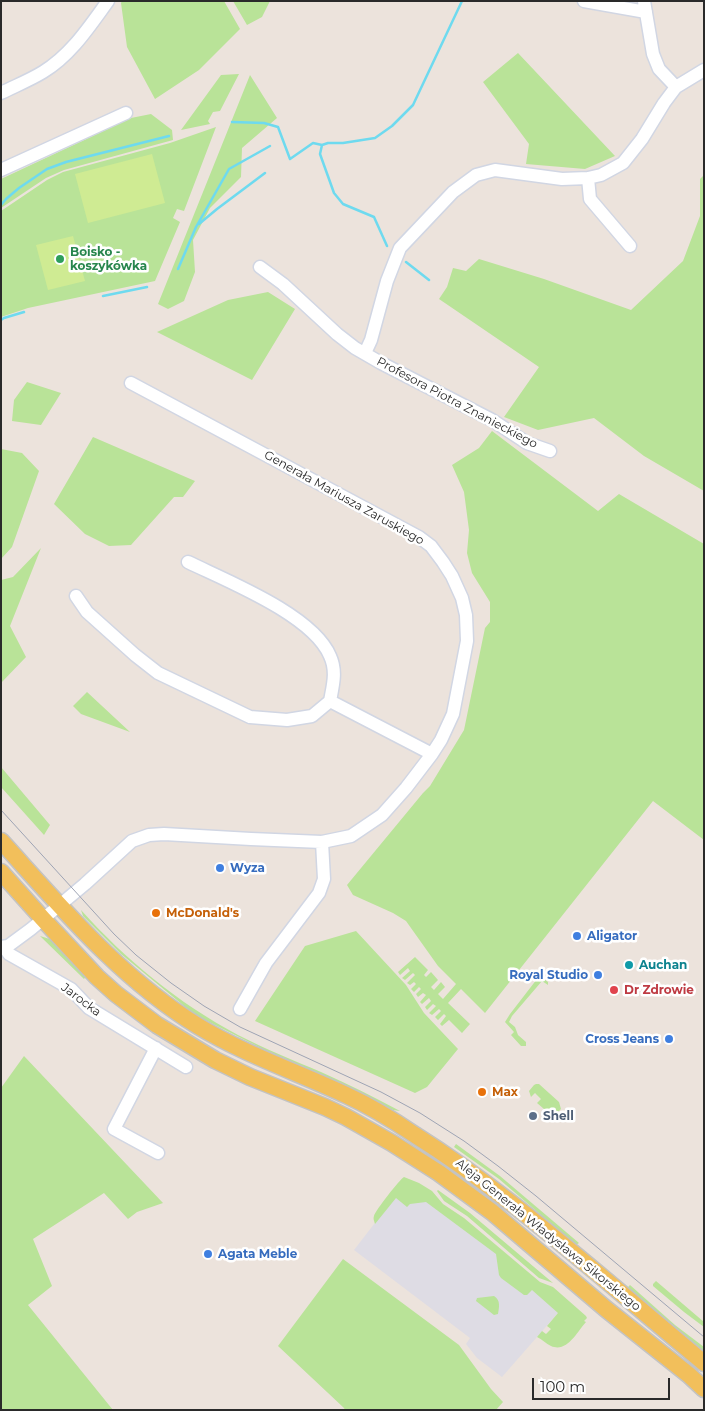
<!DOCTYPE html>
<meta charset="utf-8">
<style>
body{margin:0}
#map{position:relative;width:705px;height:1411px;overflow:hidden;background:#ece3dc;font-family:Montserrat,sans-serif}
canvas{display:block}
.frame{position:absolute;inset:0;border:2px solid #2a2a2a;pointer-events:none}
.scale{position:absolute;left:532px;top:1378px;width:138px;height:22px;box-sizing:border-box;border:2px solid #2a2a2a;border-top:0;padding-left:6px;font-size:15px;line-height:18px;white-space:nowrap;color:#2a2a2a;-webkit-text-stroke:4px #fff;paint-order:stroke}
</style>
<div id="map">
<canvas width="705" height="1411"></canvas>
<div class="frame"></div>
<div class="scale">100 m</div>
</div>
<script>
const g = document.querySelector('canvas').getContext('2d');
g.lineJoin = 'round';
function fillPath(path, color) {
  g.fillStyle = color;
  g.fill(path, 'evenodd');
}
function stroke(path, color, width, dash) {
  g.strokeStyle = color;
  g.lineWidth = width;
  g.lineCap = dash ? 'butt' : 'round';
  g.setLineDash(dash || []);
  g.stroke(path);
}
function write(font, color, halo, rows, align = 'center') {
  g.font = font + ' Montserrat,sans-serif';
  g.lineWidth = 5;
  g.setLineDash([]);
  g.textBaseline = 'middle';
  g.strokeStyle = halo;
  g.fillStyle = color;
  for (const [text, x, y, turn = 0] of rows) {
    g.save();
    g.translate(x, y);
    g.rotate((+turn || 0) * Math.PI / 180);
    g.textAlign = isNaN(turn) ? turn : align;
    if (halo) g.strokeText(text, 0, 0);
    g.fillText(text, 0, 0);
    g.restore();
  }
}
const industrial = new Path2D(`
 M405 1184 565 1305 502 1377 477 1358 466 1344 470 1338 354 1250Z`);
const green = new Path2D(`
 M122 1H224L240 29 199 70 155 99 127 47 121 3Z
 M233 1H270L262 17 247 25Z
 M518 53 615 156 585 169 526 164 529 144 483 82Z
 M239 74 220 111 213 112 208 121 210 124 181 130 221 75Z
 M250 75 277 118 242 148 241 177 210 208 193 240 195 272 184 301 168 309 158 304Z
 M151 114 172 130 173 140 64 170 46 178 1 208V179L131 118Z
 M216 127 184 211 177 209 173 218 180 222 155 281 28 308 1 317V211L47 180 63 172 170 143Z
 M704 175V491L644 456 594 418 538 430 504 417 539 367 439 299 447 287 453 268 466 271 479 259 544 279 631 310 683 261 700 216V179Z
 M268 292 295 309 252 380 157 332 228 300Z
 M27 382 61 393 41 425 12 421 14 400Z
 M492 431 598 511 619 494 704 544V840L653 801 485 1013 461 989 448 1003 470 1024 462 1033 449 1020 442 1026 440 1024 446 1016 444 1014 438 1020 435 1017 441 1011 439 1009 432 1015 429 1013 436 1006 433 1004 427 1010 425 1007 431 1001 429 998 422 1004 420 1002 426 995 423 993 418 997 416 994 421 989 419 987 414 992 411 989 416 984 414 982 410 985 407 983 415 975 413 973 405 980 402 978 410 971 408 968 400 975 398 972 415 957 428 970 424 975 426 977 431 972 438 980 431 987 434 990 441 982 445 987 438 994 443 999 456 984 438 966 406 921 393 913 353 895 347 885 423 793 430 786 464 730 485 628 490 622V602L472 573 467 553 469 530 464 492 452 465 479 448Z
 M93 437 195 481 183 497H174L131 545 109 546 85 534 54 504Z
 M1 449 22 453 39 471 12 547 1 559Z
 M41 548 10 626 26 657 1 683V580L13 577Z
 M87 692 130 732 81 714 73 706Z
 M1 767 50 825 44 835 1 787Z
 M81 910C126 960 178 1003 238 1035 265 1049 293 1060 321 1072 348 1084 374 1097 400 1111L393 1110 343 1084 263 1049 195 1015 121 954 83 916Z
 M356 931 406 985 424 1013 458 1049 427 1087 415 1093 255 1021 305 946Z
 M40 936 53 940 87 975 84 979Z
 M537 979H544L548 982V985L542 981 512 1016 509 1022 515 1027 518 1035 526 1042V1046H521L511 1035 514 1032 505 1022 510 1014Z
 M24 1056 163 1203 137 1212 128 1219 104 1193 33 1239 52 1286 28 1305 113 1410H1V1088Z
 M536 1084H539L559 1102 561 1109 556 1114 551 1115 537 1103 541 1099 535 1093 531 1097 529 1091 534 1085Z
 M456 1144 500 1176 579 1243 576 1245 499 1179 454 1147Z
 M404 1177 419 1183 432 1191 443 1204 464 1218 540 1282 553 1287 586 1316 587 1318 584 1321 586 1322C577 1332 567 1353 551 1346 546 1344 542 1339 537 1337L542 1331 546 1334 551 1329 547 1326 558 1313 532 1290 527 1295H524L501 1278 499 1275 496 1254 426 1202 410 1204 407 1207 396 1198 375 1224C374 1220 373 1219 374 1216 375 1211 400 1179 404 1177Z
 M438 1190 470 1213 553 1283 539 1278 467 1216 444 1201 437 1191Z
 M343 1259 459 1345 491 1389 503 1402 496 1410H345L344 1408 278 1346Z
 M656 1281 704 1322V1327L684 1312 653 1286V1284Z
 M630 1285 675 1325 704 1347V1354L627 1288Z
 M494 1296C501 1300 499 1308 498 1314L494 1315 476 1301 477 1298Z`);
const pitch = new Path2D(`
 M152 154 165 203 88 223 75 174Z
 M73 236 85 281 48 290 36 245Z`);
const stream = new Path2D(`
 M232 122 264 123 278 127 290 159 313 143 322 145 328 143H343L375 138 392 126 413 105 462 1
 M322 145 320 154 334 193 343 204 374 217 387 246
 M1 205 6 199 19 188 47 169 66 162 169 136
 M199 224 217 209 265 173
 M406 262 429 280
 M178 269 196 227 229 169 270 146
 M103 296 147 287
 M1 320 4 318 24 312`);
const minor = new Path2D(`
 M584 1 646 12
 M644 1 653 54 659 69 676 87
 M1 93C15 86 30 80 43 72 71 55 89 27 108 1
 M1 170 126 113
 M588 178 590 199 630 246
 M260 267 283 284 337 334 355 348 381 363 492 420 527 443 550 451
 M365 353 371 340 387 281 400 248 453 192 476 175 495 170 562 179 588 178 601 175 623 163 642 139 664 103 676 87 704 70
 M131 383 419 537 431 546 443 562 452 576 462 598 466 615 467 641 453 714 441 740 432 754 406 788 382 815 351 836 322 842 324 879 319 893 266 963 240 1009
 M188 562C227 581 313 615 330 656 337 671 333 685 330 701
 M76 596 87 612 135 655 158 673 250 717 287 720 312 716 330 701 432 754
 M1 947 8 946 31 929 85 884 132 841 149 835 164 834 251 839 322 842
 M4 947 9 954 71 989 89 1008 186 1067
 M156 1048 114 1129 158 1153`);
const major = new Path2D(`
 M1 841C62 908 120 978 198 1026 244 1054 297 1072 346 1095 370 1106 393 1120 415 1135 482 1177 542 1227 602 1277 636 1306 670 1334 704 1363
 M1 872 43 919 97 977 116 994 157 1025 215 1060 250 1077 325 1107 346 1117 392 1143 439 1173 492 1212 606 1309 689 1375 704 1389`);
const tram = new Path2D(`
 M1 810 114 934 136 955 171 983 204 1006 240 1027 381 1092 420 1113 464 1141 498 1166 536 1196 704 1337`);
const markers = [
 [60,259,5,"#2e9e5b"],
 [220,868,5,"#3f7fe0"],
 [156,913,5,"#e8710a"],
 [577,936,5,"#3f7fe0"],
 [629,965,5,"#0f9aa8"],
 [598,975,5,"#3f7fe0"],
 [614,990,5,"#e0444e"],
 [669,1039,5,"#3f7fe0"],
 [482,1092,5,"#e8710a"],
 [533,1116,5,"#5c6f8a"],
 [208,1254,5,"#3f7fe0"]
];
const leisureNames = [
 ["Boisko -",70,252],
 ["koszykówka",70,266]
];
const streetNames = [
 ["Profesora Piotra Znanieckiego",457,403,28],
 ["Generała Mariusza Zaruskiego",344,498,29],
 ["Jarocka",81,1000,37],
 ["Aleja Generała Władysława Sikorskiego",548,1235,39]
];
const shopNames = [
 ["Wyza",230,868],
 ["Aligator",587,936],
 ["Royal Studio",588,975,"right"],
 ["Cross Jeans",659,1039,"right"],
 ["Agata Meble",218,1254]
];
const foodNames = [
 ["McDonald's",166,913],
 ["Max",492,1092]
];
const cultureNames = [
 ["Auchan",639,965]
];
const healthNames = [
 ["Dr Zdrowie",624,990]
];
const serviceNames = [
 ["Shell",543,1116]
];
fillPath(industrial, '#dedce4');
fillPath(green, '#b9e398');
fillPath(pitch, '#cfeb93');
stroke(stream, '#6edaef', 2.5);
stroke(minor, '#d1d6e3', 15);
stroke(major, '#c3c3c3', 19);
stroke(minor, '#fff', 12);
stroke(major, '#f2bf5b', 16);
stroke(tram, '#9ea4b4', 1);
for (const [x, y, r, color] of markers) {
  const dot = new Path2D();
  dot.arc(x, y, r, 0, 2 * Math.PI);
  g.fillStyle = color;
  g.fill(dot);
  stroke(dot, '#fff', 2);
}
write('bold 12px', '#27864d', '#fff', leisureNames, 'left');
write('12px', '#2a2a2a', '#fff', streetNames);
write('bold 12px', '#366cbe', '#fff', shopNames, 'left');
write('bold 12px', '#c56008', '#fff', foodNames, 'left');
write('bold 12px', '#0d838f', '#fff', cultureNames, 'left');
write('bold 12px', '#be3a42', '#fff', healthNames, 'left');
write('bold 12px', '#4e5e75', '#fff', serviceNames, 'left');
</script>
